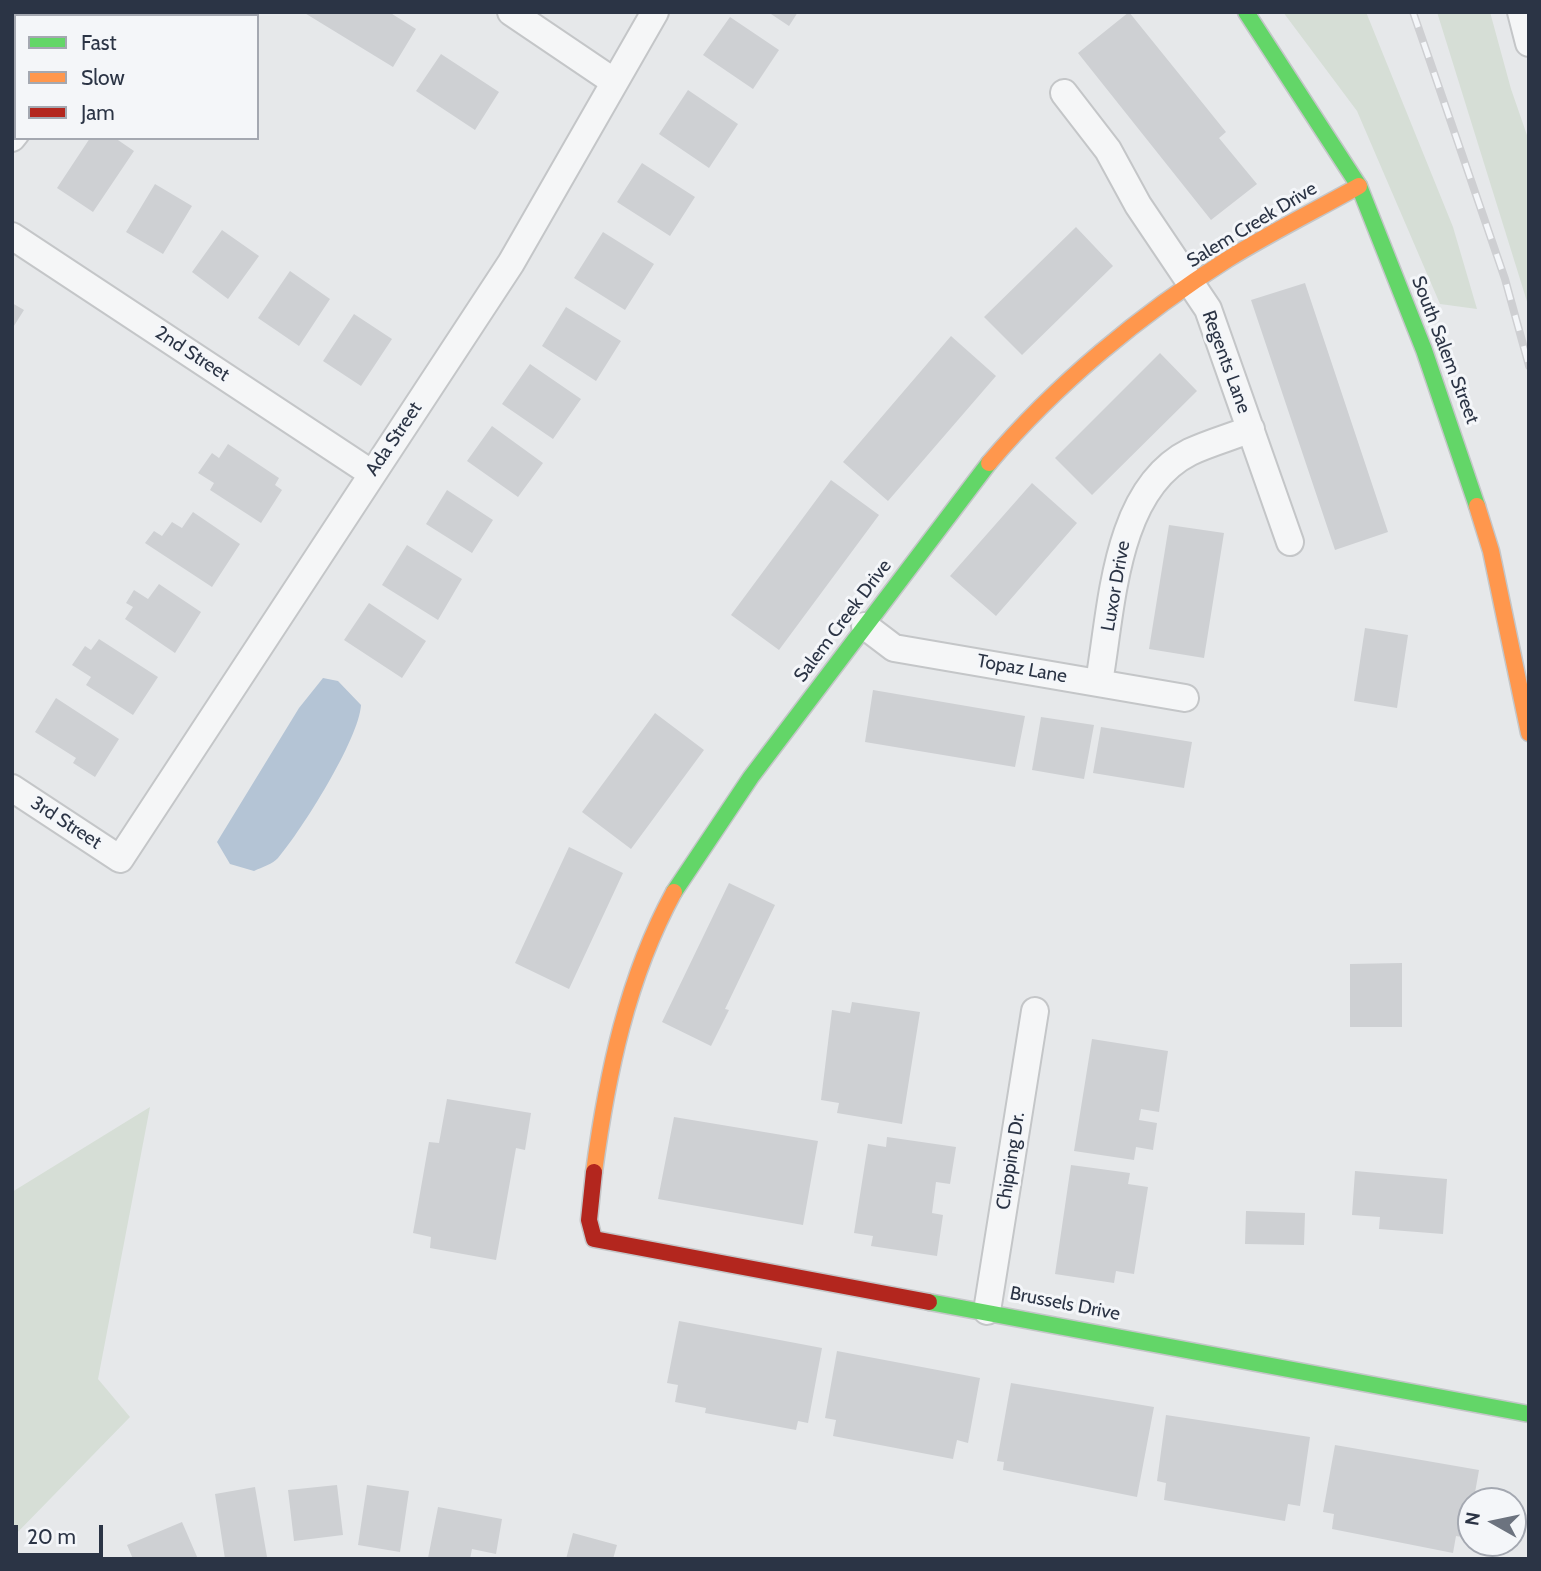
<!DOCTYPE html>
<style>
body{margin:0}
#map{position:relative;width:1541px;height:1571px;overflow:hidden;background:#e6e8ea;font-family:Cabin,sans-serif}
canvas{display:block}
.frame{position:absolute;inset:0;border:14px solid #2b3445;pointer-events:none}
.legend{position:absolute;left:14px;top:14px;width:245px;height:126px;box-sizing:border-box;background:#f4f6f9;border:2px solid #a4a8b1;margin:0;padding:9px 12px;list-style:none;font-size:21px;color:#2b3445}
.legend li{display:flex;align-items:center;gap:14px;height:35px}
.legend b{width:35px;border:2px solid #a4a8b1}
.north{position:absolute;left:1457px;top:1487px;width:70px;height:70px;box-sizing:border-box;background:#f4f6f9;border:2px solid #a4a8b1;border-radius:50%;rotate:279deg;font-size:19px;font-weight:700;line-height:28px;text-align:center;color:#2b3445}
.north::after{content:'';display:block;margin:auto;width:24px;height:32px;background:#6c737f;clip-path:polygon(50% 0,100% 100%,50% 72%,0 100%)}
.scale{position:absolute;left:14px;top:1525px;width:89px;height:32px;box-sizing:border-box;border:4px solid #2b3445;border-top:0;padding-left:9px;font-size:21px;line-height:24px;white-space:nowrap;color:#2b3445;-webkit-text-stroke:5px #f4f6f9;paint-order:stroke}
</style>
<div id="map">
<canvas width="1541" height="1571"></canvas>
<div class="frame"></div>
<ul class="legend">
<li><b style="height:9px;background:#63d668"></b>Fast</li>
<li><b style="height:9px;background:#ff974d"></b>Slow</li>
<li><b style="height:9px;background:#b3261e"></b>Jam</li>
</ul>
<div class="north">N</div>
<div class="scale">20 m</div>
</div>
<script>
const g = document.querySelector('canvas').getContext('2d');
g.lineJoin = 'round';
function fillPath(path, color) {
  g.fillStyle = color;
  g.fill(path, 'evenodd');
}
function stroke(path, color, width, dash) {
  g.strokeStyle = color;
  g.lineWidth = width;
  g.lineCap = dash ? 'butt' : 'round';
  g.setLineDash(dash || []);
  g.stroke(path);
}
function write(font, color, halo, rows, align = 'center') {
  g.font = font + ' Cabin,sans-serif';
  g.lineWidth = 6;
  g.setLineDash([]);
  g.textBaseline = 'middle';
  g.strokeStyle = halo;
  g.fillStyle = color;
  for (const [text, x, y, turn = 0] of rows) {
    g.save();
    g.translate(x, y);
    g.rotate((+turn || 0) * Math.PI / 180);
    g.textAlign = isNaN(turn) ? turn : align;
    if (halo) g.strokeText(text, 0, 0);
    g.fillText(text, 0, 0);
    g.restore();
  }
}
const green = new Path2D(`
 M1283 12H1366L1453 227 1477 309 1440 304 1357 111Z
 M1437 12H1490L1511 89 1529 141V308Z
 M150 1107 98 1379 130 1417 12 1538V1192Z`);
const water = new Path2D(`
 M323 678 338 681 361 705C359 739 302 830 278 858 273 864 262 867 254 871L230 864 217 842 299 708Z`);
const building = new Path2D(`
 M303 12H389L416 29 393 67Z
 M768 12H798L789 26Z
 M1129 12 1226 132 1219 138 1257 184 1211 220 1078 53Z
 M730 17 779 50 753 89 703 55Z
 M441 54 499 92 475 130 416 91Z
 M688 90 738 124 709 168 659 134Z
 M90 138H115L134 151 93 212 57 188Z
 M642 163 695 197 670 236 617 202Z
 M155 184 192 206 163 254 126 232Z
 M1076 227 1113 266 1022 355 984 317Z
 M222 230 259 256 228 299 192 272Z
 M603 232 654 264 625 310 574 278Z
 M290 271 330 299 299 346 258 318Z
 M1305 283 1388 532 1335 550 1251 300Z
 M12 303 24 310 12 329Z
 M566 307 621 341 596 381 542 346Z
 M354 314 392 339 361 386 323 361Z
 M951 336 996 376 888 501 843 462Z
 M1160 353 1197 391 1092 495 1055 458Z
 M530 364 581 399 553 439 502 404Z
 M492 426 543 463 518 497 467 461Z
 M228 444 279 478 275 485 282 490 261 523 210 490 214 483 198 473 212 453 219 458Z
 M831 480 879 515 779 650 731 615Z
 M1032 483 1077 523 996 616 950 576Z
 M447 490 493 520 472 553 426 524Z
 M193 512 240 544 212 587 145 543 154 531 162 536 172 522 182 528Z
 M1169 525 1224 533 1204 658 1149 649Z
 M407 545 462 579 438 620 382 585Z
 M159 584 201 612 175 653 125 619 133 607 126 603 134 590 148 599Z
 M369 603 426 641 402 678 344 640Z
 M1365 628 1408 635 1397 708 1354 701Z
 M99 639 158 677 133 715 86 685 91 677 72 665 85 646 91 650Z
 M873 690 1025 716 1015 767 865 742Z
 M56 698 119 739 95 777 73 763 76 758 35 732Z
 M655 713 704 750 631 849 582 812Z
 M1041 717 1094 725 1084 779 1032 770Z
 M1101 727 1192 742 1184 788 1093 773Z
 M569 847 623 873 569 989 515 963Z
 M729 883 775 905 725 1009 729 1010 711 1046 662 1022Z
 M1402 963V1027H1350V964Z
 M852 1002 920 1012 902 1124 837 1113 839 1103 821 1100 832 1010 850 1013Z
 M1092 1039 1168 1051 1159 1112 1141 1109 1139 1120 1157 1123 1153 1150 1136 1147 1134 1160 1074 1151Z
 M447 1099 531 1113 525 1150 516 1148 496 1260 430 1248 431 1237 413 1233 429 1142 439 1143Z
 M674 1117 818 1141 803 1225 658 1199Z
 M887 1137 956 1147 950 1184 936 1182 932 1213 943 1215 937 1256 871 1246 873 1236 854 1233 868 1144 886 1147Z
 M1071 1165 1130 1173 1128 1184 1148 1187 1134 1274 1116 1271 1114 1283 1055 1274Z
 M1355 1171 1447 1179 1443 1234 1379 1229 1380 1217 1352 1215Z
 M1246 1211 1305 1213 1304 1245 1245 1244Z
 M679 1321 822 1348 808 1423 798 1421 796 1430 705 1413 706 1408 675 1402 678 1385 667 1383Z
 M837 1351 980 1378 968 1443 957 1440 953 1459 833 1436 836 1420 825 1418Z
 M1011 1383 1154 1407 1137 1497 1003 1470 1004 1462 997 1461Z
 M1166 1415 1310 1437 1300 1506 1288 1504 1285 1521 1164 1500 1166 1483 1157 1481Z
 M1335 1445 1479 1470 1467 1538 1456 1536 1453 1553 1332 1529 1334 1514 1323 1512Z
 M337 1485 343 1535 294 1541 288 1490Z
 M367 1485 409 1491 400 1552 358 1545Z
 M255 1487 267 1557 225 1559 215 1494Z
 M438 1507 502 1519 496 1554 472 1549 470 1559 428 1558Z
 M182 1522 198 1559H133L127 1545Z
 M573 1533 617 1545 613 1559H566Z`);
const street = new Path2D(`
 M511 12 613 81
 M1521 12 1529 43
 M94 16 96 12
 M1064 93 1108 150 1138 205 1208 309 1290 542
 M12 138 16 133
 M12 236 371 473
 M865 626 894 648 1185 698
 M1099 682C1112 609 1114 490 1190 452 1209 443 1231 437 1251 429
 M12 788 120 859 511 263 655 12
 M987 1311 1035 1011`);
const fast = new Path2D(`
 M1246 12 1359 186 1424 350 1477 506
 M674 892 751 777 989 463
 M929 1302 1529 1414`);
const slow = new Path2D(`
 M989 463C1056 384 1141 314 1228 259 1270 233 1316 210 1359 186
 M1477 506 1491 551 1529 733
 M594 1172C607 1075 627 978 674 892`);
const jam = new Path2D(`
 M594 1172 589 1220 594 1239 929 1302`);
const rail = new Path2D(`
 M1413 12 1505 279 1529 366`);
const streetNames = [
 ["Salem Creek Drive",1252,225,-31],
 ["South Salem Street",1445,350,69],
 ["2nd Street",192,354,33],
 ["Regents Lane",1226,362,70],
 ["Ada Street",394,439,-56],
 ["Luxor Drive",1116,586,-80],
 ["Salem Creek Drive",843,621,-53],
 ["Topaz Lane",1022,669,10],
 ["3rd Street",66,823,33],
 ["Chipping Dr.",1011,1161,-81],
 ["Brussels Drive",1065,1304,11]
];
fillPath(green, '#d6ded6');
fillPath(water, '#b4c4d5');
fillPath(building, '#ced0d3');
stroke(street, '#c4c6c8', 30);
stroke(fast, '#c4c6c8', 19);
stroke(slow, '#c4c6c8', 19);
stroke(jam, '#c4c6c8', 19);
stroke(street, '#f5f6f7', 26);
stroke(fast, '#63d668', 16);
stroke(slow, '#ff974d', 16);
stroke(jam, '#b3261e', 16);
stroke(rail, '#cecfd2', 8);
stroke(rail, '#f4f6f9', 5, [16]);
write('19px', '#2b3445', '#f4f6f9', streetNames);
</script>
